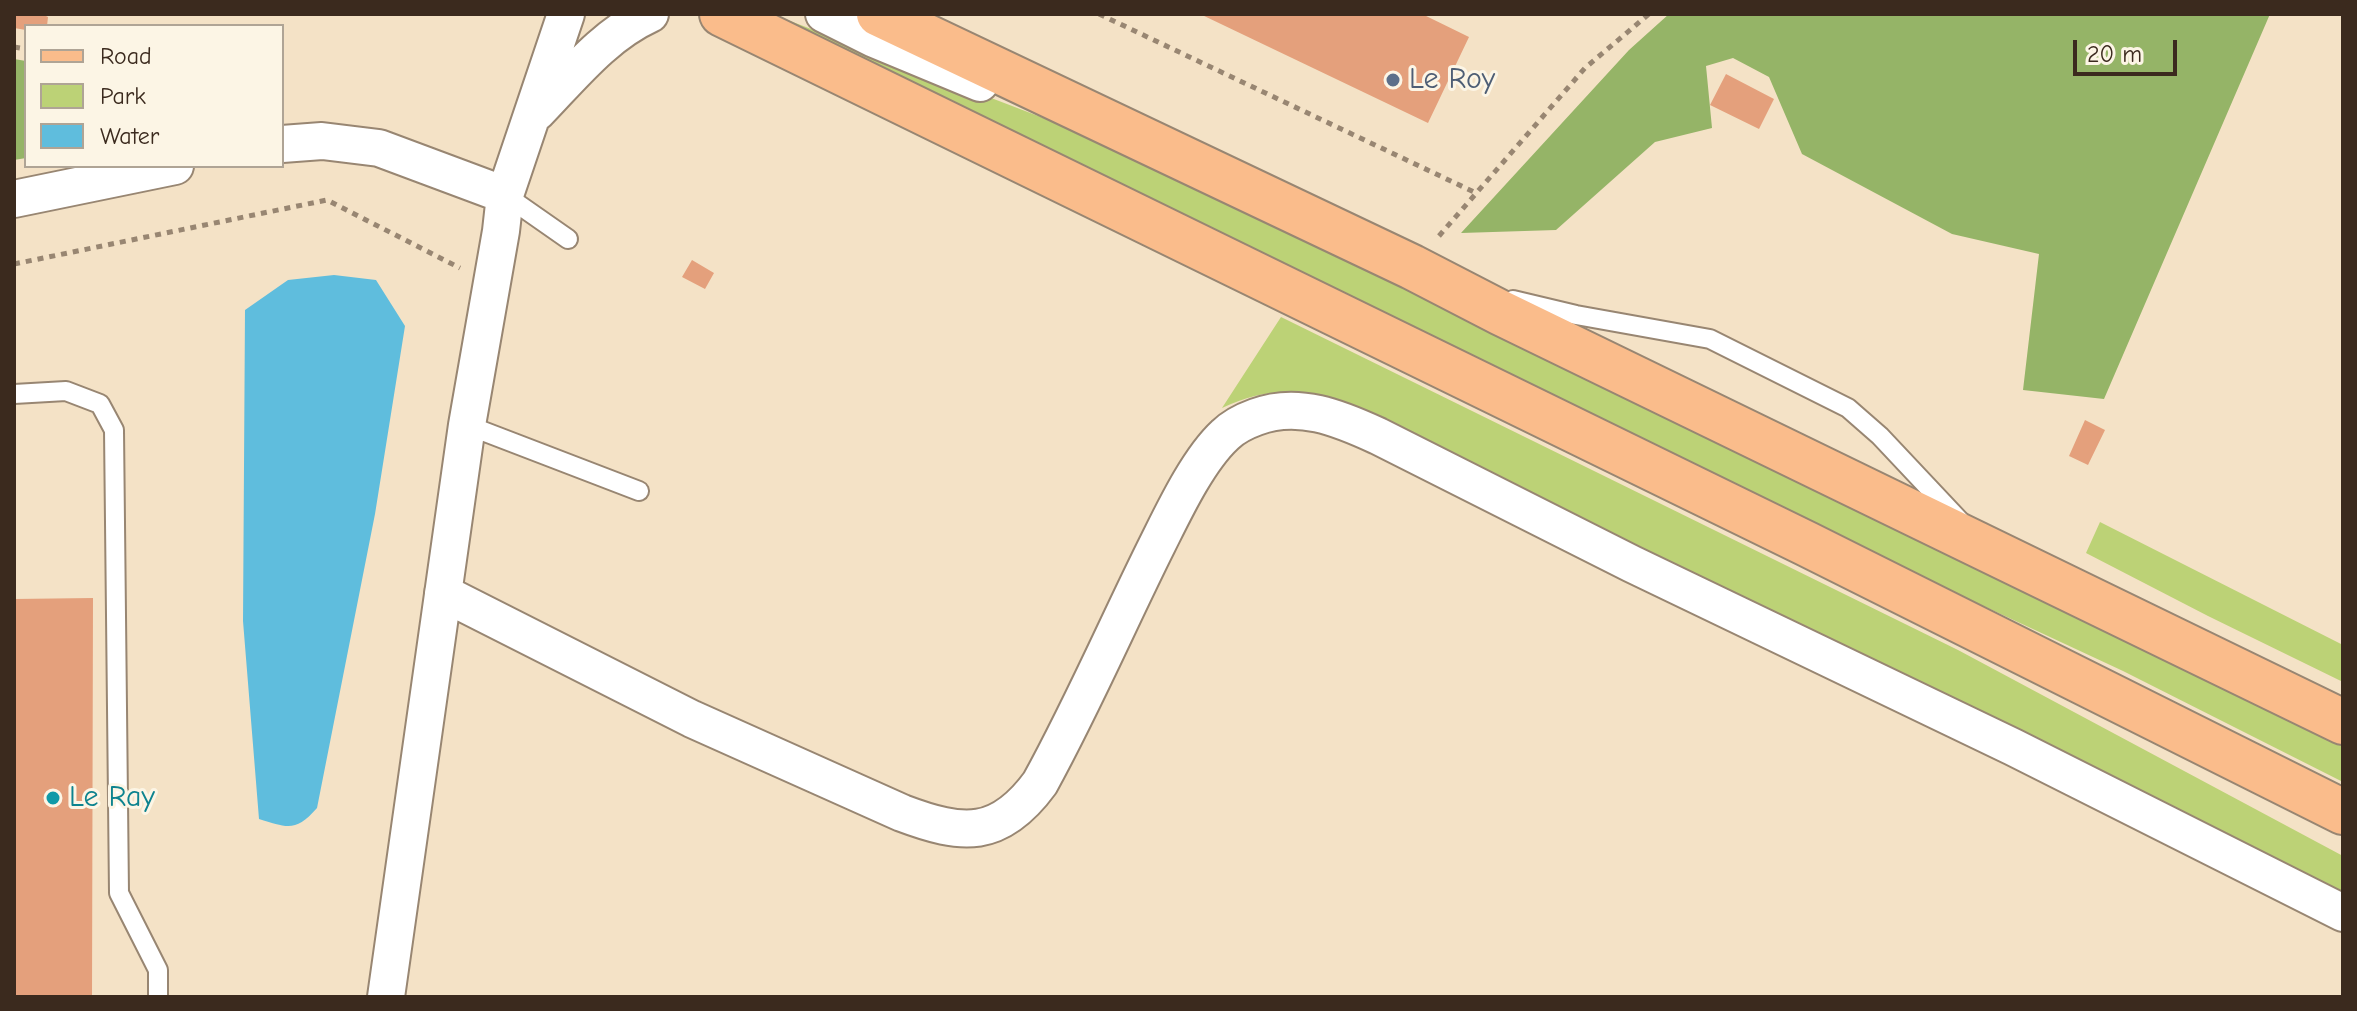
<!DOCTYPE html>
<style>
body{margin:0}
#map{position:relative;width:2357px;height:1011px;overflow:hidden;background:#f4e2c6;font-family:"Comic Neue",sans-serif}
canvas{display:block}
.frame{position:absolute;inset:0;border:16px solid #3b2a1e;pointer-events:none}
.legend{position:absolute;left:24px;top:24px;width:260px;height:144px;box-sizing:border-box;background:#fcf5e5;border:2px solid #afa495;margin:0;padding:10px 14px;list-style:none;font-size:24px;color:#3b2a1e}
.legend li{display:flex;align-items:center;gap:16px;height:40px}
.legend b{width:40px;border:2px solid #afa495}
.scale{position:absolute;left:2073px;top:40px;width:104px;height:36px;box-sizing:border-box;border:4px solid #3b2a1e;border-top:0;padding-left:10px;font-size:24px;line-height:28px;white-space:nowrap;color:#3b2a1e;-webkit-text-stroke:6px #fcf5e5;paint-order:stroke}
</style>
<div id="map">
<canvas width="2357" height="1011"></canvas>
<div class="frame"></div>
<ul class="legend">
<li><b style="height:10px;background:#fabc8b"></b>Road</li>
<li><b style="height:22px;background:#bcd276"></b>Park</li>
<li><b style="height:22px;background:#5fbddd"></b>Water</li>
</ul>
<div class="scale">20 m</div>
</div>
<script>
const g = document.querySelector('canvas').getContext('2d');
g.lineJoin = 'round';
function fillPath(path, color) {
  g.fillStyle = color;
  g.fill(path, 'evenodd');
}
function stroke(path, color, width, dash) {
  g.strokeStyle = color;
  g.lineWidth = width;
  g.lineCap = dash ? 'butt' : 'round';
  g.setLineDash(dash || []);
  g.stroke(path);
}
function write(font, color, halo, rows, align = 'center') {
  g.font = font + ' "Comic Neue",sans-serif';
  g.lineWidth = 6;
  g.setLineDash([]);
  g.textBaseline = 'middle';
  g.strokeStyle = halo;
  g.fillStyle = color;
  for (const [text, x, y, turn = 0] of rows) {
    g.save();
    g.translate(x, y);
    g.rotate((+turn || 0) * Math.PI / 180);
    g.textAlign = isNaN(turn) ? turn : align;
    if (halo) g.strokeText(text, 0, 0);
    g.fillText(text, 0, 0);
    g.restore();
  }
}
const green = new Path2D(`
 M772 14 1046 119 1182 178 2343 744V782L2123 671 1977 603 1167 207 914 88Z
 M1281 317 1958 650 2343 856V901L1584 524 1361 408C1310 390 1271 384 1222 408Z
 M2100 522 2343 645V682L2208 616 2086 553Z`);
const forest = new Path2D(`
 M1669 14H2270L2104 399 2023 390 2039 254 1952 234 1802 154 1769 77 1733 58 1706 66 1712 128 1655 142 1556 230 1461 233 1629 50Z
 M14 59 26 61V158L14 160Z`);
const water = new Path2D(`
 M334 275 376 280 405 326 375 514 317 808C296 832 288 828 259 819L243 621 245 310 288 280Z`);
const building = new Path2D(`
 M14 14H42L48 17 47 26H26V30L14 28Z
 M1200 14H1422L1469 37 1428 123Z
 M1726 74 1774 99 1759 129 1710 105Z
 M692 260 714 273 705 289 682 277Z
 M2085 420 2105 430 2088 465 2069 456Z
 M93 598 92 997H14V599Z`);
const path = new Path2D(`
 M1099 14 1474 192
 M14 47 26 49
 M1439 236 1585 68 1649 14
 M14 264 327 200 460 268`);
const service = new Path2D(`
 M505 195 568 239
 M1513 300 1576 315 1710 339 1848 408 1880 436 1960 521
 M14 394 66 391 100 404 114 430 119 893 158 970V997
 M467 425 639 491`);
const minor = new Path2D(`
 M824 14 874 39 980 83
 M537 112C572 76 604 35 650 14
 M282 144 322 141 379 148 505 195
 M14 199 175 166
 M443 593 692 719 902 813C963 836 999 839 1040 783 1083 705 1118 623 1158 543 1174 511 1198 460 1225 435 1233 427 1245 421 1256 417 1298 401 1339 418 1378 436L1632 564 2013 747 2343 913
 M386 997 467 425 501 231 505 195 566 14`);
const primary = new Path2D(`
 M722 14 1807 544 2343 812
 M879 14 1412 267 1501 313 2343 722`);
const markers = [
 [1393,80,8,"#5c6f8a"],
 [53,798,8,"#0f9aa8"]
];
const serviceNames = [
 ["Le Roy",1409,80]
];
const cultureNames = [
 ["Le Ray",69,798]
];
fillPath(green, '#bcd276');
fillPath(forest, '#95b467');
fillPath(water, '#5fbddd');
fillPath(building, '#e4a07c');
stroke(service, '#988672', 22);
stroke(minor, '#988672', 40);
stroke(primary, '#988672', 48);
stroke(path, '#988672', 5, [6, 6]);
stroke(service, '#fff', 18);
stroke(minor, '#fff', 36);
stroke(primary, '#fabc8b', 44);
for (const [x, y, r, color] of markers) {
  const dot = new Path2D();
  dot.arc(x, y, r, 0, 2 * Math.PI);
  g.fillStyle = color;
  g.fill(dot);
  stroke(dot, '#fcf5e5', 3);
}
write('30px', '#4e5e75', '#fcf5e5', serviceNames, 'left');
write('30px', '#0d838f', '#fcf5e5', cultureNames, 'left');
</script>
